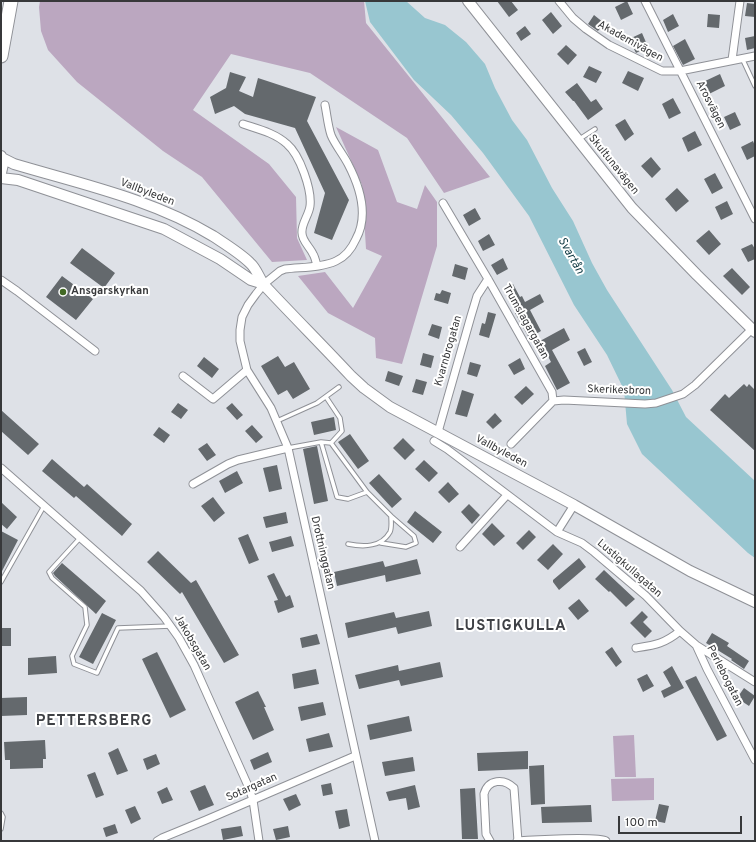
<!DOCTYPE html>
<meta charset="utf-8">
<style>
body{margin:0}
#map{position:relative;width:756px;height:842px;overflow:hidden;background:#dee1e7;font-family:Overpass,sans-serif}
canvas{display:block}
.frame{position:absolute;inset:0;border:2px solid #37383a;pointer-events:none}
.scale{position:absolute;left:618px;top:816px;width:124px;height:18px;box-sizing:border-box;border:2px solid #37383a;border-top:0;padding-left:5px;font-size:12px;line-height:14px;white-space:nowrap;color:#37383a;-webkit-text-stroke:3px #fff;paint-order:stroke}
</style>
<div id="map">
<canvas width="756" height="842"></canvas>
<div class="frame"></div>
<div class="scale">100 m</div>
</div>
<script>
const g = document.querySelector('canvas').getContext('2d');
g.lineJoin = 'round';
function fillPath(path, color) {
  g.fillStyle = color;
  g.fill(path, 'evenodd');
}
function stroke(path, color, width, dash) {
  g.strokeStyle = color;
  g.lineWidth = width;
  g.lineCap = dash ? 'butt' : 'round';
  g.setLineDash(dash || []);
  g.stroke(path);
}
function write(font, color, halo, rows, align = 'center') {
  g.font = font + ' Overpass,sans-serif';
  g.lineWidth = 4;
  g.setLineDash([]);
  g.textBaseline = 'middle';
  g.strokeStyle = halo;
  g.fillStyle = color;
  for (const [text, x, y, turn = 0] of rows) {
    g.save();
    g.translate(x, y);
    g.rotate((+turn || 0) * Math.PI / 180);
    g.textAlign = isNaN(turn) ? turn : align;
    if (halo) g.strokeText(text, 0, 0);
    g.fillText(text, 0, 0);
    g.restore();
  }
}
const green = new Path2D(`
 M40 1H364L366 23 490 177 444 193 407 138 310 73 231 54 193 110 269 164 296 197 297 238 307 260 272 262 202 177 163 151 77 82 48 50 41 31 39 7Z
 M336 127 378 150 397 202 417 209 425 185 437 202V246L402 364 376 358 375 338 328 313 298 276 325 272 353 308 382 256 366 249 362 185Z
 M634 735 636 777H615L613 736Z
 M654 778V800L612 801 611 779Z`);
const water = new Path2D(`
 M365 1H406L425 18 445 25 466 42 485 64 495 88 512 120 527 140 552 188 573 221 592 263 607 290 672 390 686 417 755 481V558L748 553 642 454 627 424 624 390 607 355 574 305 529 216 483 153 451 115 414 80 370 22Z`);
const building = new Path2D(`
 M497 1H511L518 10 509 17Z
 M627 1 633 14 621 20 615 7Z
 M747 3 755 4V17L745 16Z
 M551 12 562 26 553 34 542 20Z
 M673 14 679 26 668 32 663 20Z
 M708 14 720 15 719 28 707 27Z
 M594 15 604 23 598 31 588 24Z
 M525 26 531 34 521 41 516 33Z
 M642 33 648 47 636 53 629 39Z
 M755 36V48L747 50 745 38Z
 M685 39 695 59 683 65 673 46Z
 M566 45 577 55 568 65 557 54Z
 M589 66 602 72 596 83 583 77Z
 M628 71 644 78 638 91 622 83Z
 M230 72 246 77 239 91 253 97 258 78 316 97 307 121 349 200 332 240 314 233 325 193 295 128 245 114 234 106 215 114 210 97 226 88Z
 M720 74 725 86 709 94 703 82Z
 M577 83 591 102 596 99 603 109 588 120 574 101H573L565 92Z
 M673 98 681 113 669 119 662 104Z
 M735 112 741 125 730 130 724 117Z
 M625 119 634 134 625 141 615 125Z
 M695 131 702 145 688 152 682 138Z
 M753 141 755 146V156L747 160 741 147Z
 M651 157 661 169 652 178 641 166Z
 M715 173 723 188 712 194 704 179Z
 M677 188 689 201 676 212 665 199Z
 M727 201 733 214 721 220 715 207Z
 M475 208 481 219 469 226 463 215Z
 M709 230 721 244 709 255 696 241Z
 M489 234 495 245 483 251 478 241Z
 M752 244 755 249V259L748 262 741 249Z
 M82 248 115 273 104 288 70 263Z
 M503 258 508 269 497 275 491 265Z
 M455 264 468 268 465 280 452 276Z
 M732 268 750 287 742 295 723 276Z
 M62 276 93 299 76 320 46 297Z
 M513 284 520 297 522 296 525 302 540 294 544 302 530 310 541 331 529 338 515 313 517 312 505 288Z
 M442 290 451 293 448 304 434 300 436 293 440 294Z
 M488 312 496 314 489 338 479 335 482 323 485 324Z
 M432 324 442 327 439 339 428 335Z
 M564 328 570 340 552 350 570 383 557 390 545 366 551 362 540 341Z
 M585 348 592 362 584 366 577 352Z
 M423 353 434 356 431 368 420 365Z
 M278 356 285 367 294 362 310 389 293 399 287 390 278 395 261 366Z
 M204 357 219 369 212 378 197 366Z
 M520 358 525 369 514 375 508 365Z
 M470 362 481 365 477 377 467 374Z
 M388 371 403 376 399 386 385 381Z
 M416 379 427 382 423 395 412 392Z
 M744 384 747 387 749 384 755 390V451L710 410 725 394 729 398Z
 M526 386 534 394 522 405 514 397Z
 M462 390 474 394 467 417 455 414Z
 M178 403 188 410 181 419 171 412Z
 M232 403 243 415 237 420 226 408Z
 M1 410 39 444 28 455 1 431Z
 M495 413 502 421 493 429 486 422Z
 M334 417 336 430 314 435 311 422Z
 M252 425 263 437 256 443 245 431Z
 M159 427 170 435 164 443 153 435Z
 M350 434 369 461 358 469 338 442Z
 M403 438 415 450 405 460 393 448Z
 M207 443 216 455 207 461 198 449Z
 M317 446 328 501 314 504 303 449Z
 M52 459 84 487 87 484 132 524 122 536 76 496 74 498 42 471Z
 M424 460 438 473 429 482 415 469Z
 M277 465 282 489 269 492 263 468Z
 M237 471 243 483 225 493 219 481Z
 M379 474 402 499 392 508 369 483Z
 M448 482 459 494 449 503 438 492Z
 M213 497 225 513 214 522 201 506Z
 M1 502 17 517 7 529 1 524Z
 M469 504 480 515 472 524 461 512Z
 M415 511 442 532 433 543 407 522Z
 M286 512 288 523 266 528 263 517Z
 M492 523 505 536 494 546 482 534Z
 M529 530 536 537 523 550 516 543Z
 M1 531 18 540 1 573Z
 M248 534 259 560 249 564 238 538Z
 M291 536 294 546 272 552 269 542Z
 M553 544 563 554 548 570 537 560Z
 M158 551 191 583 196 580 239 655 224 663 182 592 180 594 147 562Z
 M579 558 586 567 559 590 553 582V580Z
 M417 559 421 574 386 582 385 575 337 586 334 572 383 561 385 567Z
 M62 563 106 601 96 614 55 576 53 573Z
 M604 570 635 599 626 607 610 591 609 592 595 579Z
 M274 573 286 597 290 595 294 607 278 613 274 601 278 600 267 576Z
 M579 599 589 611 578 620 568 608Z
 M429 611 432 626 398 634 396 627 348 638 345 623 394 612 396 618Z
 M642 611 648 617 643 622 652 631 645 638 630 623Z
 M102 613 116 620 93 664 79 657Z
 M1 628H11V646H1Z
 M712 633 729 643 727 646 749 661 744 669 731 660 732 659 706 643Z
 M317 634 320 644 302 648 300 638Z
 M612 647 622 662 616 667 605 652Z
 M157 652 186 710 170 718 142 659Z
 M56 656 57 673 28 675V658Z
 M440 662 443 677 401 686 399 680 359 689 355 675 398 665 399 671Z
 M672 666 684 688 664 698 661 691 671 686 663 672Z
 M316 669 319 684 294 689 292 674Z
 M647 674 654 686 643 692 637 679Z
 M696 676 727 736 717 741 685 681Z
 M744 688 755 696 749 706 737 698Z
 M258 691 266 707H264L274 730 253 740 235 702Z
 M27 697V715L1 716V698Z
 M323 702 326 715 301 721 298 707Z
 M409 716 412 731 370 740 367 725Z
 M329 733 333 747 309 752 306 739Z
 M45 740 46 759H43V768L10 769V760H5L4 742Z
 M118 748 128 771 117 775 108 753Z
 M528 751V769L478 771 477 753Z
 M268 752 272 762 254 770 250 760Z
 M156 754 160 764 147 770 143 759Z
 M413 757 415 771 385 776 382 762Z
 M544 765 545 804 531 805 529 766Z
 M95 772 104 795 96 798 87 775Z
 M331 783 333 794 323 796 321 785Z
 M205 785 214 805 199 811 190 791Z
 M415 785 420 807 408 810 406 798 389 801 386 792Z
 M167 787 173 800 162 804 157 792Z
 M475 788 478 839H462L460 789Z
 M296 794 301 805 289 811 283 799Z
 M659 804 669 806 665 823 655 821Z
 M591 805 592 822 542 823 541 807Z
 M135 806 141 819 131 824 125 810Z
 M347 809 350 826 339 829 335 811Z
 M115 824 118 833 106 837 103 828Z
 M241 826 243 836 223 840 221 829Z
 M288 826 290 837 276 840 273 829Z`);
const lane = new Path2D(`
 M742 58 755 86
 M578 140 595 129
 M326 397 340 418 342 431 331 443
 M277 421 317 403 339 387
 M288 448 321 442 337 497 348 499 367 492 331 443 321 442
 M80 538 49 572 52 578 85 607 87 625 72 656 74 664 97 673 118 628 171 626
 M381 543 406 547 416 543 414 536 391 516
 M348 544C363 547 381 548 390 532 392 528 391 521 391 516L367 492
 M1 582 44 506
 M1 813 3 817 1 829`);
const street = new Path2D(`
 M559 1 573 18 586 29 609 45 662 71H680L755 56
 M645 1 755 219
 M732 60 740 1
 M325 105C327 115 328 126 331 135 335 145 343 154 348 164 360 187 369 215 356 239 352 248 345 257 336 261 321 268 301 267 285 269L280 271 264 284 256 294 248 305 242 317 240 330V341L247 370 271 408 288 448 375 841
 M243 124C258 129 275 133 287 144 300 155 312 190 310 206 309 215 301 224 302 233 302 241 310 247 313 254 315 257 316 262 317 266
 M443 203 488 279 552 392 553 401 511 444
 M1 280 17 291 95 351
 M183 376 213 399 247 370
 M553 401 564 400 645 404 656 403 683 394 695 385 752 329
 M438 432 471 316 477 296 488 279
 M434 441 447 449 557 532 582 543 594 552 646 596 680 631 696 645 755 682
 M1 468 141 591 164 617 179 638 194 665 249 788 253 800 259 841
 M193 484 228 464 238 460 288 448
 M557 532 574 505
 M460 547 507 495
 M696 645 707 669 755 760
 M636 648C655 645 664 644 680 631
 M157 841 162 838 206 820 355 756
 M490 841 486 834 484 794C488 779 504 778 514 788L518 841
 M517 841C530 840 599 836 606 841`);
const secondary = new Path2D(`
 M468 1 632 208 697 275 755 332
 M1 156 3 164 1 173
 M2 158 14 164C81 184 152 199 213 236 225 244 240 253 250 263 257 269 259 279 265 286 293 316 323 346 351 376L364 388 390 407 574 505 690 571 755 602
 M1 178 18 180 164 229 220 259 251 280 264 284`);
const highway = new Path2D(`
 M1 56 11 1`);
const markers = [
 [63,292,4,"#426924"]
];
const streetNames = [
 ["Akademivägen",630,42,29],
 ["Arosvägen",710,105,63],
 ["Skultunavägen",613,165,51],
 ["Vallbyleden",147,193,21],
 ["Trumslagargatan",525,322,61],
 ["Kvarnbrogatan",449,351,-74],
 ["Skerikesbron",619,391,2],
 ["Vallbyleden",501,452,28],
 ["Drottninggatan",322,553,77],
 ["Lustigkullagatan",629,569,41],
 ["Jakobsgatan",192,643,60],
 ["Perlebogatan",724,676,63],
 ["Sotargatan",252,788,-24]
];
const poiNames = [
 ["Ansgarskyrkan",71,292]
];
const waterNames = [
 ["Svartån",570,256,60]
];
const districtNames = [
 ["LUSTIGKULLA",511,627],
 ["PETTERSBERG",94,722]
];
fillPath(green, '#bba7c0');
fillPath(water, '#98c6d0');
fillPath(building, '#64696d');
stroke(lane, '#8f9197', 5.5);
stroke(street, '#8f9197', 9);
stroke(secondary, '#8f9197', 12);
stroke(highway, '#8f9197', 15);
stroke(lane, '#fff', 3.5);
stroke(street, '#fff', 7);
stroke(secondary, '#fff', 10);
stroke(highway, '#fff', 13);
for (const [x, y, r, color] of markers) {
  const dot = new Path2D();
  dot.arc(x, y, r, 0, 2 * Math.PI);
  g.fillStyle = color;
  g.fill(dot);
  stroke(dot, '#fff', 1.5);
}
write('11px', '#37383a', '#fff', streetNames);
write('bold 11px', '#37383a', '#fff', poiNames, 'left');
write('italic 12px', '#0f3942', '#fff', waterNames);
g.letterSpacing = '1px';
write('bold 15px', '#3e4045', '#fff', districtNames);
g.letterSpacing = '0px';
</script>
